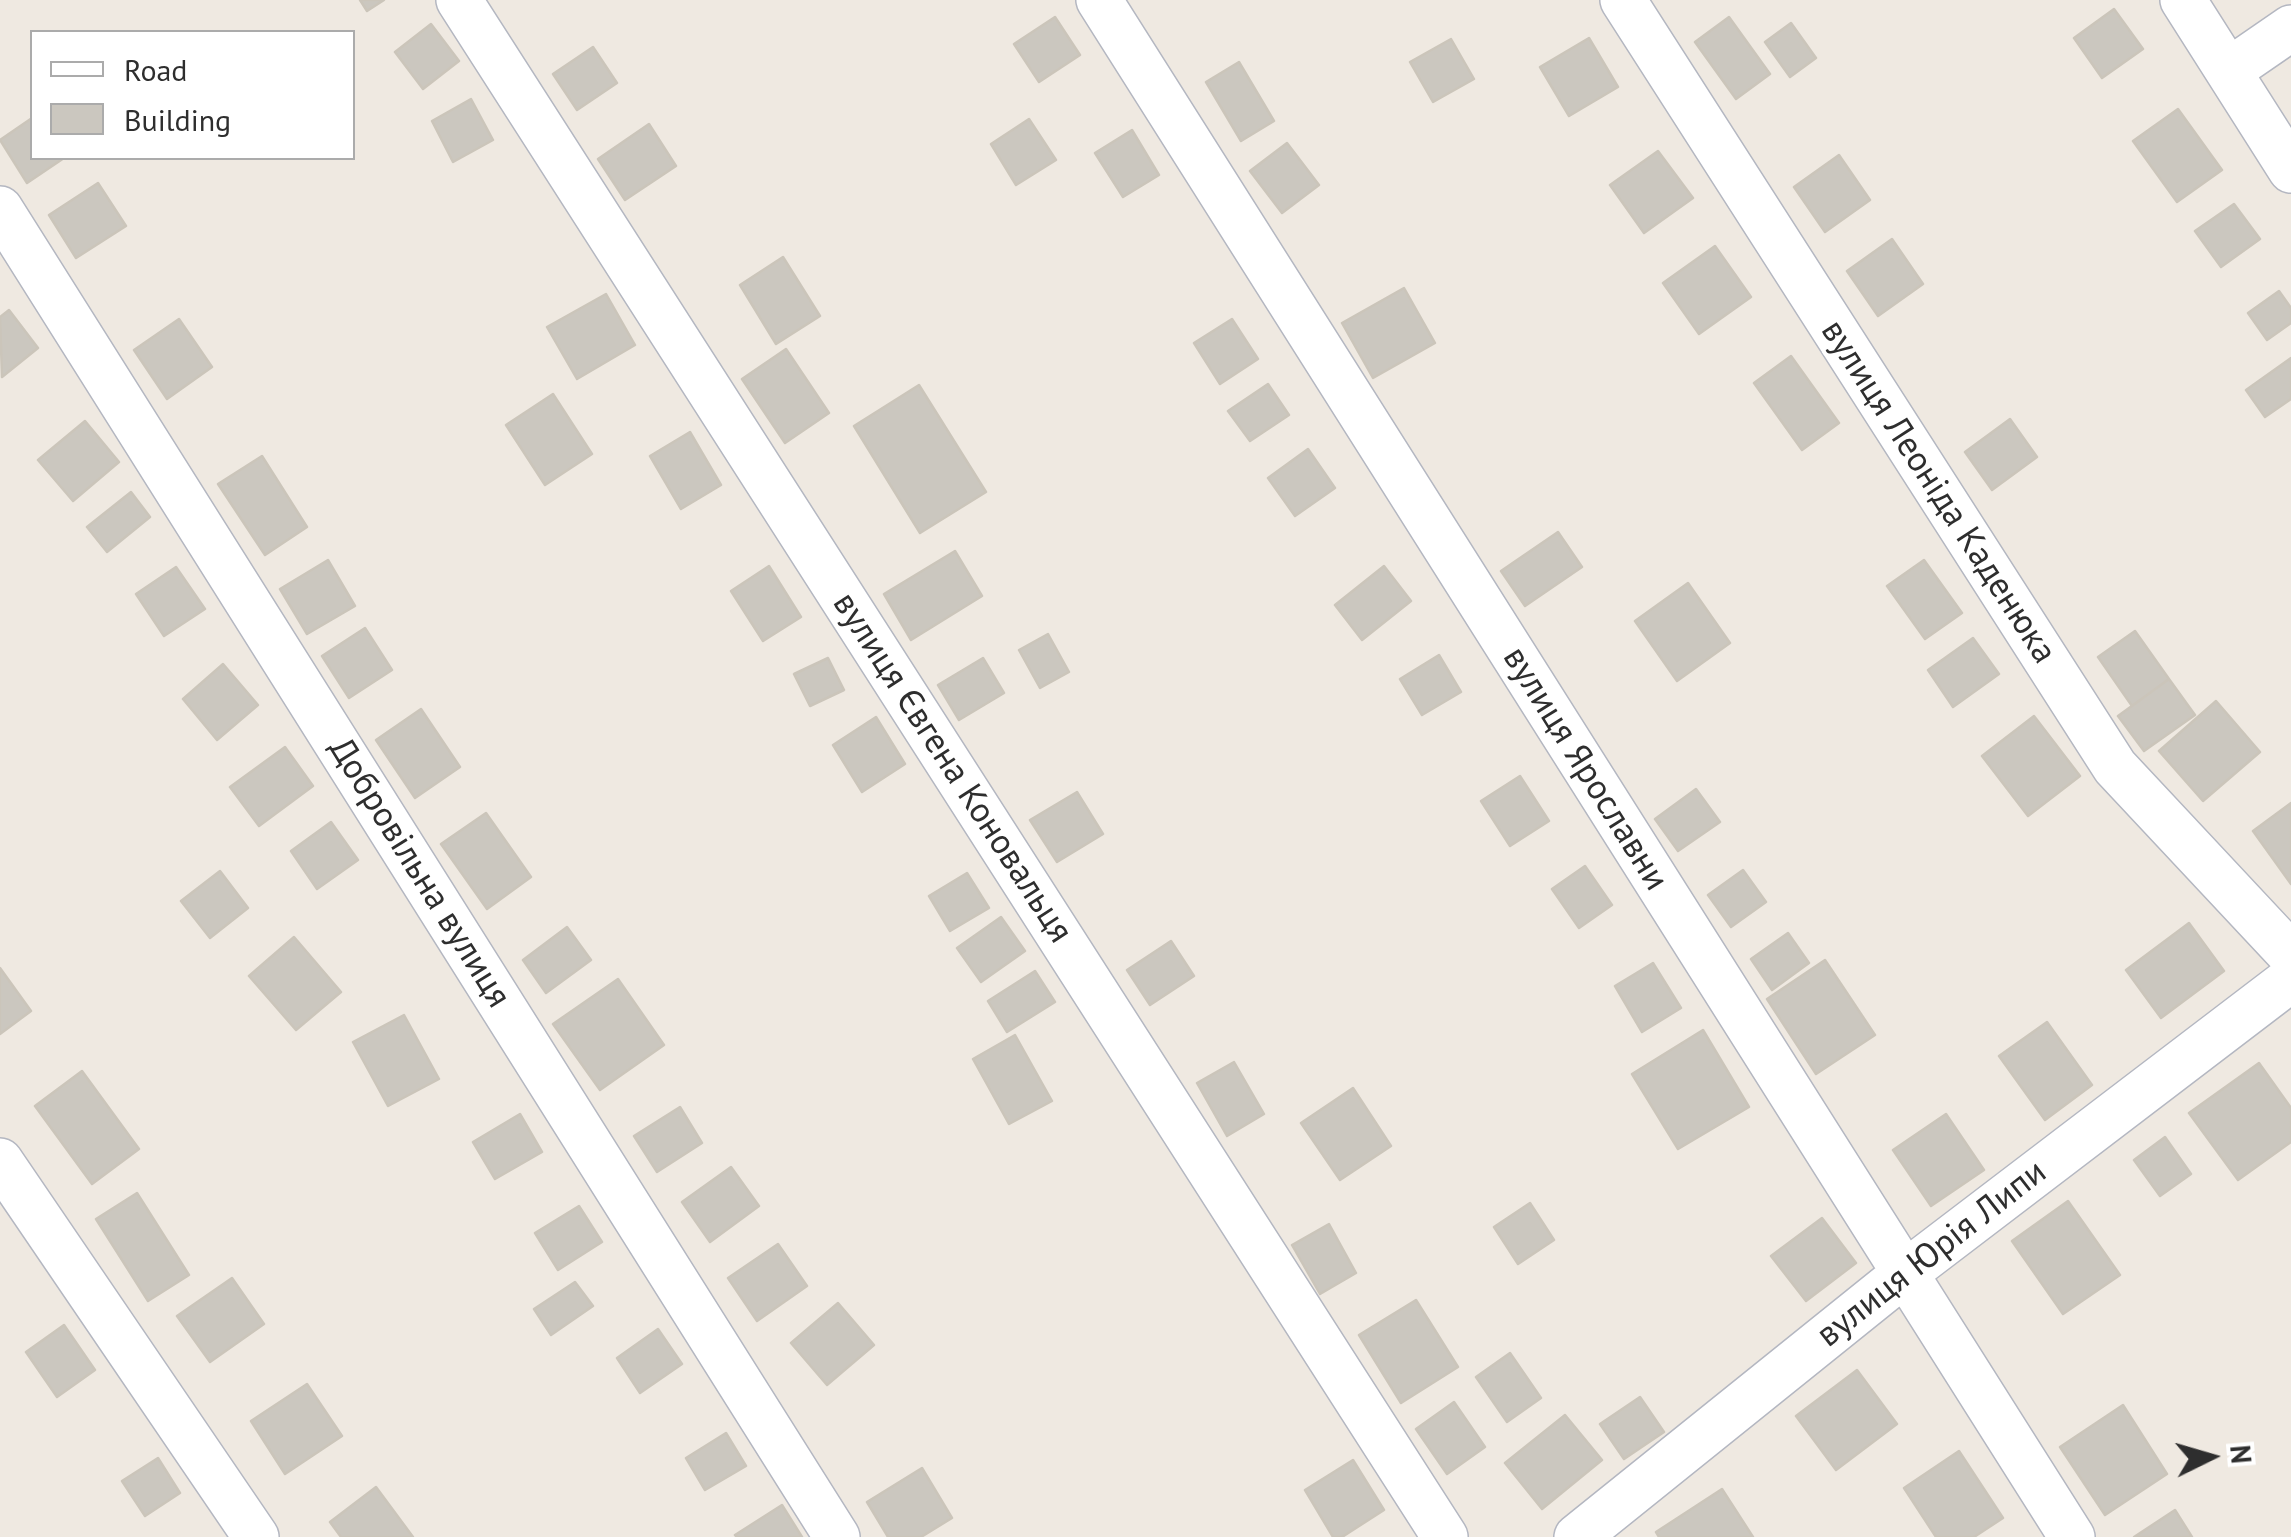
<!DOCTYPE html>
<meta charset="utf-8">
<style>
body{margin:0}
#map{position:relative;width:2291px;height:1537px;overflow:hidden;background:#efe9e1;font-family:"PT Sans",sans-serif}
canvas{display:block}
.legend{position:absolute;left:30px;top:30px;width:325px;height:130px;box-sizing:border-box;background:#fff;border:2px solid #ababab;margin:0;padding:12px 18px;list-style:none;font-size:30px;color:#2e2e2e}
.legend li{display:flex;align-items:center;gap:20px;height:50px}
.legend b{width:50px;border:2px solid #ababab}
.north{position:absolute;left:2161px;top:1407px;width:100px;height:100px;-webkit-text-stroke:8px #fff;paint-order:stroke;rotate:85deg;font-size:28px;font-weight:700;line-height:40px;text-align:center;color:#2e2e2e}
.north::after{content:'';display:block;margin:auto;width:35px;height:45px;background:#2e2e2e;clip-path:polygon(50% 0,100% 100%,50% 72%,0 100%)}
</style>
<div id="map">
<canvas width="2291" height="1537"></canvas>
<ul class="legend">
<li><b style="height:12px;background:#fff"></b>Road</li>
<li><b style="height:28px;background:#cbc7bf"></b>Building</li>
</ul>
<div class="north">N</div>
</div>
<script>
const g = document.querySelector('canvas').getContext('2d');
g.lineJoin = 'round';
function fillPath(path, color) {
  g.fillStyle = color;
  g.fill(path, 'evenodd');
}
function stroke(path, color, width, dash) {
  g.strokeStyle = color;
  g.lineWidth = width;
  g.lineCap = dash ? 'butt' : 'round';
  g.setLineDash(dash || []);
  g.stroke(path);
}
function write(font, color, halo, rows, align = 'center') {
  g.font = font + ' "PT Sans",sans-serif';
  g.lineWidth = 8;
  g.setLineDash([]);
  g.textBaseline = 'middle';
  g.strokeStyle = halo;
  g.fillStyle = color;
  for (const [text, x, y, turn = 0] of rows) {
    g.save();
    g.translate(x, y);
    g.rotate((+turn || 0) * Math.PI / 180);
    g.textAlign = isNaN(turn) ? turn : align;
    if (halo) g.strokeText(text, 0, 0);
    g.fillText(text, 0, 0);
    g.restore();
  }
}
const building = new Path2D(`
 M360 0H384L367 11Z
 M2114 9 2143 49 2102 78 2074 38Z
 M1055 17 1080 55 1039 82 1014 44Z
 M1729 17 1770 74 1736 99 1695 42Z
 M1791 23 1816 58 1790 77 1765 42Z
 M431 24 459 61 423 89 395 52Z
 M1589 38 1618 87 1569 116 1540 67Z
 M1451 39 1474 79 1433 102 1410 62Z
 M593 47 617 83 577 110 553 74Z
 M1239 62 1274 121 1241 141 1206 82Z
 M471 99 493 140 453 162 432 121Z
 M2178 109 2222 170 2177 202 2133 141Z
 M32 118V158H64L27 183 0 140Z
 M1029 119 1056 160 1016 185 991 144Z
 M649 124 676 166 625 200 598 159Z
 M1132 130 1159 175 1123 197 1095 153Z
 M1287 143 1319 185 1282 213 1250 171Z
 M1658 151 1693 198 1644 233 1610 185Z
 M1839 155 1870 200 1825 232 1794 187Z
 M98 183 126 226 76 258 49 215Z
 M2234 204 2260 239 2221 267 2195 231Z
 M1892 239 1923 284 1878 316 1847 271Z
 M1715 246 1751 297 1699 334 1663 283Z
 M783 257 820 316 776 344 740 285Z
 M1404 288 1435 343 1373 378 1342 323Z
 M2279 291 2291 308V323L2267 340 2248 313Z
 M606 294 635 345 577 379 547 327Z
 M9 310 38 348 2 377 0 317Z
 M179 319 212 367 167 399 134 350Z
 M1232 319 1258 359 1220 384 1194 343Z
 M786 349 829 413 785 443 742 379Z
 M1791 356 1839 423 1802 450 1754 383Z
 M2291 358V399L2265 417 2246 390Z
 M1268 384 1289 415 1250 441 1228 411Z
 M919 385 986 492 920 533 854 426Z
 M553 394 592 454 545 485 506 425Z
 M2010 419 2037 457 1992 490 1965 452Z
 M85 421 119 462 73 501 38 460Z
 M690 432 721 485 681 509 650 456Z
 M1308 449 1335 488 1295 516 1268 478Z
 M262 456 307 527 265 555 218 484Z
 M131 492 150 517 107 552 87 527Z
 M1558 532 1582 567 1525 606 1501 571Z
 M955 551 982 596 911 640 884 594Z
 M328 560 355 606 307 634 280 589Z
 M1924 560 1962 613 1925 639 1887 586Z
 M769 566 801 617 763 641 731 591Z
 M1384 566 1411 601 1362 640 1335 605Z
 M176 567 205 609 164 636 136 594Z
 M1688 583 1730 643 1677 681 1635 621Z
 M365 628 392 670 349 698 322 656Z
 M2135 631 2169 679 2132 706 2098 657Z
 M1048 634 1069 672 1040 688 1019 650Z
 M1973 638 1999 674 1953 707 1928 670Z
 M1439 655 1461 692 1422 715 1400 679Z
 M828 658 844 690 810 706 794 674Z
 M983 658 1004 693 959 720 938 685Z
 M223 664 258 705 217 740 183 699Z
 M2169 679 2195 715 2144 751 2118 716Z
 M2216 701 2260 752 2203 801 2159 751Z
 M421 709 460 767 415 798 376 740Z
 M2034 716 2080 776 2028 816 1982 756Z
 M876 717 905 764 862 792 833 745Z
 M285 747 313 786 259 826 230 787Z
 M1520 776 1549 821 1510 846 1481 801Z
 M1696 789 1720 822 1678 851 1655 819Z
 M1077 792 1103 834 1057 862 1030 820Z
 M2291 803V884L2253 831Z
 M486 813 531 877 487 909 441 844Z
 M331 822 358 860 317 889 291 851Z
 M1585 866 1612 905 1579 928 1552 889Z
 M1743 870 1766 902 1731 927 1708 895Z
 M220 871 248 908 210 938 181 901Z
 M967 873 989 908 950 931 929 896Z
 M1001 917 1025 951 981 982 957 948Z
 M2189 923 2224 971 2161 1018 2126 970Z
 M567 927 591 960 546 993 523 960Z
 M1788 933 1809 963 1772 990 1751 959Z
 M294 937 341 992 296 1030 249 976Z
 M1171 941 1194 976 1150 1005 1127 970Z
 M1825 960 1875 1035 1816 1074 1767 999Z
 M1653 963 1681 1008 1642 1032 1615 986Z
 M0 968 31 1011 0 1034Z
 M1035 971 1055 1002 1007 1032 988 1001Z
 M618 979 664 1045 600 1090 553 1024Z
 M404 1015 439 1079 388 1106 353 1042Z
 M2047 1022 2092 1085 2045 1120 1999 1056Z
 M1703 1030 1749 1107 1678 1149 1632 1074Z
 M1015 1035 1052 1101 1009 1124 973 1059Z
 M1234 1062 1264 1114 1227 1136 1197 1083Z
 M2259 1063 2291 1108V1142L2238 1180 2189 1113Z
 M82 1071 139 1149 92 1184 35 1106Z
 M1353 1088 1391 1146 1340 1180 1301 1123Z
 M680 1107 702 1143 657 1172 634 1136Z
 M520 1114 542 1152 495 1179 473 1142Z
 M1946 1114 1984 1170 1931 1206 1893 1150Z
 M2165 1137 2191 1174 2160 1196 2134 1160Z
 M731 1167 759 1206 710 1242 682 1202Z
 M137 1193 189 1275 148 1301 96 1219Z
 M2068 1201 2120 1275 2063 1314 2012 1241Z
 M1530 1203 1554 1240 1518 1264 1494 1227Z
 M579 1206 602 1242 558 1270 535 1233Z
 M1822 1218 1856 1263 1806 1301 1771 1256Z
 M1329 1224 1356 1273 1320 1294 1292 1245Z
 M778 1244 807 1286 757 1321 728 1278Z
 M232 1278 264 1324 210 1362 177 1316Z
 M575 1282 593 1306 551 1335 534 1309Z
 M1416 1300 1458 1367 1401 1403 1359 1335Z
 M838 1303 874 1345 827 1385 791 1343Z
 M64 1325 95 1370 57 1397 26 1352Z
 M658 1329 682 1364 640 1393 617 1358Z
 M1510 1353 1541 1398 1507 1422 1476 1377Z
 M1857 1370 1897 1424 1836 1470 1796 1416Z
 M307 1384 342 1436 285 1474 251 1421Z
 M1640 1397 1664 1432 1624 1459 1600 1424Z
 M1454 1402 1485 1447 1447 1474 1416 1429Z
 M2123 1405 2167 1474 2105 1515 2060 1447Z
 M1565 1415 1602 1460 1542 1509 1505 1463Z
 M726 1433 746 1466 705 1490 686 1458Z
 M1959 1451 2003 1518 1974 1537H1936L1904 1488Z
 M158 1458 180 1493 145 1516 122 1481Z
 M1353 1460 1384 1510 1342 1537H1333L1305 1490Z
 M922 1468 952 1518 921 1537H888L867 1502Z
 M376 1487 413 1537H341L330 1522Z
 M1722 1489 1753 1537H1659L1656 1532Z
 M782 1505 802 1537H737L735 1535Z
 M2175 1510 2192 1537H2134Z`);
const street = new Path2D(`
 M459 0 1445 1537
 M1099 0 2072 1537
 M1623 0 2115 767 2291 955
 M2183 0 2291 170
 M2230 70 2291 28
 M0 209 837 1537
 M0 1161 256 1537
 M1577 1537 1904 1274 2291 979`);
const streetNames = [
 ["вулиця Леоніда Каденюка",1938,492,57],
 ["вулиця Євгена Коновальця",952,768,57],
 ["вулиця Ярославни",1585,769,58],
 ["Добровільна вулиця",419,873,58],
 ["вулиця Юрія Липи",1932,1254,-38]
];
fillPath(building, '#cbc7bf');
stroke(building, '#cbc5ba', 2.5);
stroke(street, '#b4b7c1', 48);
stroke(street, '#fff', 45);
write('35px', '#2e2e2e', '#fff', streetNames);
</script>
